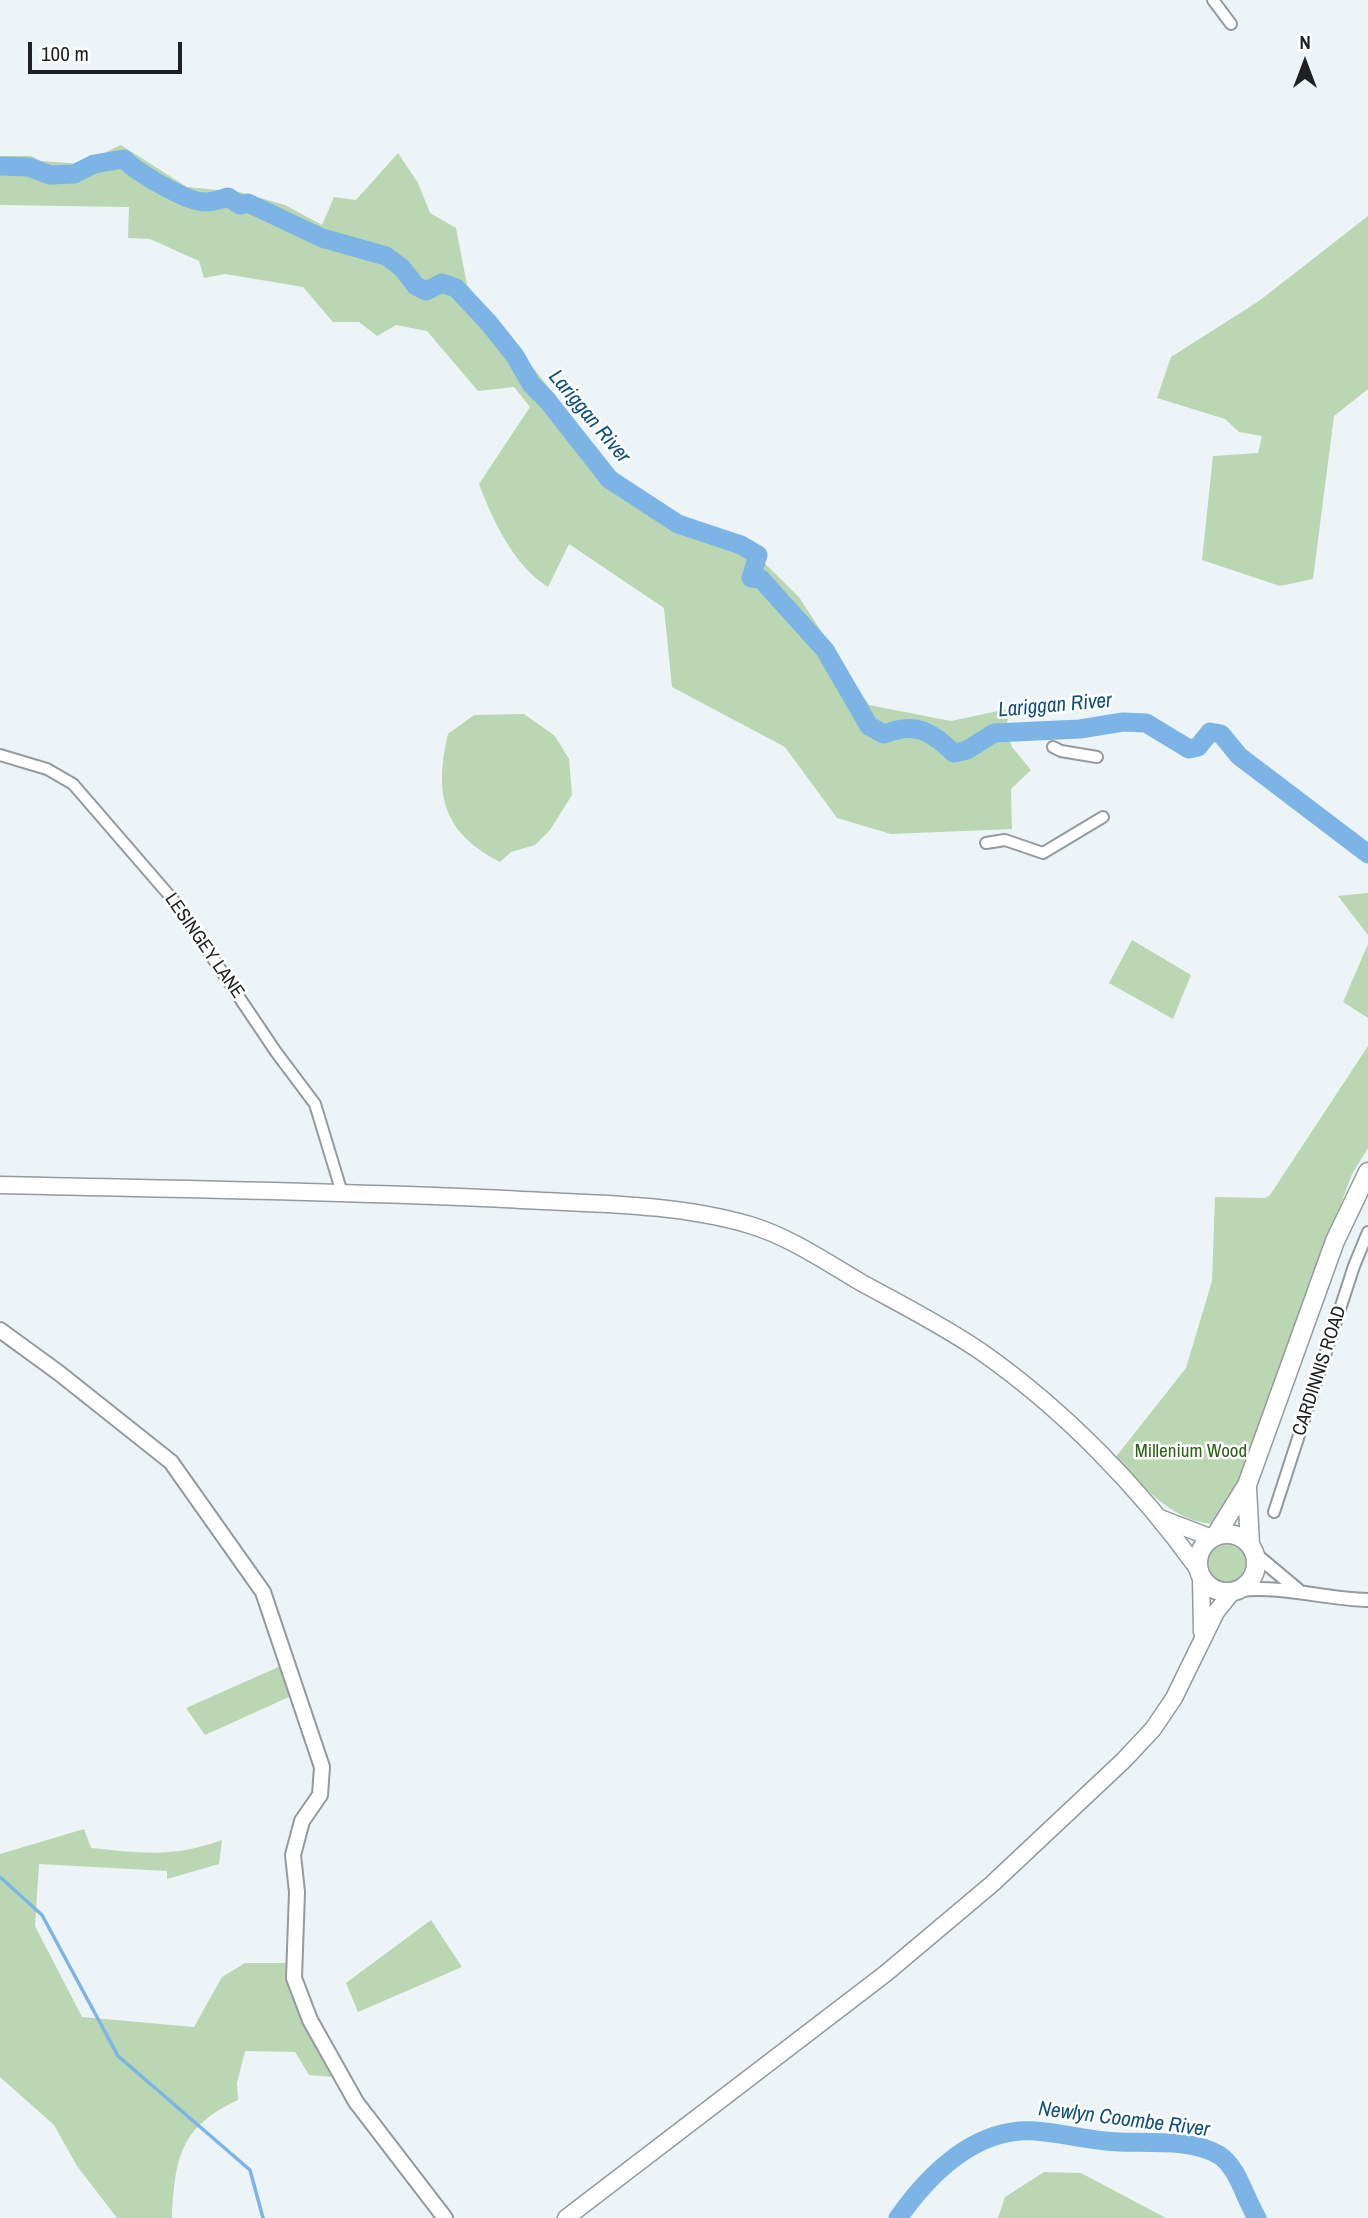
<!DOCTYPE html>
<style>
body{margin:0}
#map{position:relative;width:1368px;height:2218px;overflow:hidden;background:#edf4f8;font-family:"Archivo Narrow",sans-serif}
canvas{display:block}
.north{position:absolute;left:1270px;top:28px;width:70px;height:70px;-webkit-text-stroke:5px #fff;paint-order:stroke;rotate:0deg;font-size:19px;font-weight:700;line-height:28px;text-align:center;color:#1e2022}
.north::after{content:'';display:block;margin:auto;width:24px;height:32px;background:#1e2022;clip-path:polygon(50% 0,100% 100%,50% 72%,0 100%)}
.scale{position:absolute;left:28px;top:42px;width:154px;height:32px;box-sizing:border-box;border:4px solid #1e2022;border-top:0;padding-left:9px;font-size:21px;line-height:24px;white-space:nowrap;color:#1e2022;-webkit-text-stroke:5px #fff;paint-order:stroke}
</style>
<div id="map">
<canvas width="1368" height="2218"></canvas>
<div class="north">N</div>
<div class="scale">100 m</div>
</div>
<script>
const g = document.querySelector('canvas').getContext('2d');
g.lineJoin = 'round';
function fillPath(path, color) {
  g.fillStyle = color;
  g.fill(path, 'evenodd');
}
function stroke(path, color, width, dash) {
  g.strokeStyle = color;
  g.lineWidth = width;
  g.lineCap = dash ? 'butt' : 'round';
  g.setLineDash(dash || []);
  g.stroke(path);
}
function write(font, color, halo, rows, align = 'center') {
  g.font = font + ' "Archivo Narrow",sans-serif';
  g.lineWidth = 5;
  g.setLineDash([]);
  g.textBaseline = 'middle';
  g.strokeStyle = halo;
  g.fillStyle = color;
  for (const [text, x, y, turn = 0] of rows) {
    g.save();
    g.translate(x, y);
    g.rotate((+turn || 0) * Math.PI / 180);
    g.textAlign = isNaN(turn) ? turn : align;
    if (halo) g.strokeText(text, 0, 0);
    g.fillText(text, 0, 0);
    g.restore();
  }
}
const green = new Path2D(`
 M121 145 187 187 239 192 285 205 322 225 334 197 356 200 398 153 418 183 430 213 456 228 467 285 622 479 681 518 735 534 799 597 869 705 951 721 1012 708 1005 728 1012 747 1031 770 1011 789 1012 829 891 834 837 818 785 747 672 687 664 608 569 544 548 587C514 566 493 521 479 484L530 407 514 387 478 391 427 331 396 325 377 336 359 322H333L303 287 225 274 204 278 199 261 150 239 128 238 129 207 0 205V156H31L41 161 81 164Z
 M1368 216V389L1334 416 1313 579 1280 586 1202 560 1213 456 1258 453 1262 436 1239 432 1225 419 1157 398 1171 357 1259 301Z
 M524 714 555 736 569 759 572 795 550 830 535 845 511 852 500 862C442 832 434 794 448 734L474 715Z
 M1368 893V935L1338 896Z
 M1132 940 1191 975 1173 1019 1109 983Z
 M1368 944V1018L1343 1002Z
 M1368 1046V1148L1352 1174 1239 1481 1211 1524C1169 1519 1144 1486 1115 1458L1186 1368 1212 1281 1215 1197 1265 1198 1270 1195Z
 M1205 1562a23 23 0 1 1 46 0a23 23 0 1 1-46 0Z
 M283 1665 289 1697 205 1735 186 1708Z
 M84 1829 91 1848C142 1853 172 1858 222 1840L219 1864 167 1879V1871L39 1864 35 1926 82 2017 194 2027 222 1977 245 1963H291L334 2077 309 2075 295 2052 245 2051 237 2083 238 2100C180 2127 175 2157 172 2218H117L77 2166 54 2125 0 2077V1854Z
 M431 1920 462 1967 358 2012 346 1983Z
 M1044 2172 1081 2173 1166 2218H998L1005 2197Z`);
const stream = new Path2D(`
 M0 1877 42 1915 118 2056 250 2170 263 2218`);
const river = new Path2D(`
 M0 166 29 167 50 175 74 174 94 164 124 159C136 172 188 203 206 202 213 202 221 199 228 197L240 205 248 203 322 238 386 256 402 268 416 286 426 291 442 283 456 288 488 322 515 356 531 384 547 400 609 479 678 524 741 545 758 555 751 578 761 579 825 650 869 726 884 734C918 721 930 732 954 753L967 750 994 733 1080 729 1123 722 1146 723 1189 749 1198 747 1210 732 1221 734 1239 756 1368 854
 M898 2218C930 2173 976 2127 1035 2131 1063 2133 1091 2141 1119 2142 1150 2143 1192 2139 1219 2155 1238 2167 1245 2199 1257 2218`);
const minor = new Path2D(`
 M1213 0 1231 24
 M1053 747 1061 751 1097 757
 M0 755 47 769 73 784 175 902 276 1052 315 1104 342 1193
 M986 843 1005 840 1043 853 1103 817
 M1274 1512 1354 1266 1368 1232`);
const tertiary = new Path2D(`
 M1255 1554 1298 1590
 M1239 1590C1283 1585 1324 1599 1368 1600`);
const secondary = new Path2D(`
 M0 1330 59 1373 171 1462 263 1592 322 1767 320 1795 302 1821 293 1855 297 1892 294 1978 310 2020 356 2102 445 2218`);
const primary = new Path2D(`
 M0 1185C168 1189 337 1191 505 1199 586 1204 672 1202 750 1225 790 1237 826 1262 862 1283 902 1305 944 1326 983 1353 1064 1410 1140 1488 1198 1569
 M1160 1518 1212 1538
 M1201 1577 1202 1632
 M566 2218 885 1974 992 1884 1124 1760 1153 1729 1174 1698 1216 1612 1233 1591`);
const trunk = new Path2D(`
 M1247 1488 1250 1544
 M1198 1563a29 29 0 1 1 58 0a29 29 0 1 1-58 0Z
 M1216 1535 1247 1485 1335 1241 1368 1172`);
const streetNames = [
 ["LESINGEY LANE",204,946,55],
 ["CARDINNIS ROAD",1320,1371,-72]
];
const parkNames = [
 ["Millenium Wood",1191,1452]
];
const waterNames = [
 ["Lariggan River",589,417,50],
 ["Lariggan River",1055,706,-5],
 ["Newlyn Coombe River",1124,2120,7]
];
fillPath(green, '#bad6b2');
stroke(stream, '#7bb4e5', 3.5);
stroke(river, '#7bb4e5', 19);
stroke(minor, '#949a9e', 14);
stroke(tertiary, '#949a9e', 16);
stroke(secondary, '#949a9e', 18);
stroke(primary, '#949a9e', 19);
stroke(trunk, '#949a9e', 21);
stroke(minor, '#fff', 10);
stroke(tertiary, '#fff', 12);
stroke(secondary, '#fff', 14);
stroke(primary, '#fff', 16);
stroke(trunk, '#fff', 18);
write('19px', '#1e2022', '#fff', streetNames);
write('19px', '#2b6215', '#fff', parkNames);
write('italic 21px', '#0f507e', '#fff', waterNames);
</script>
